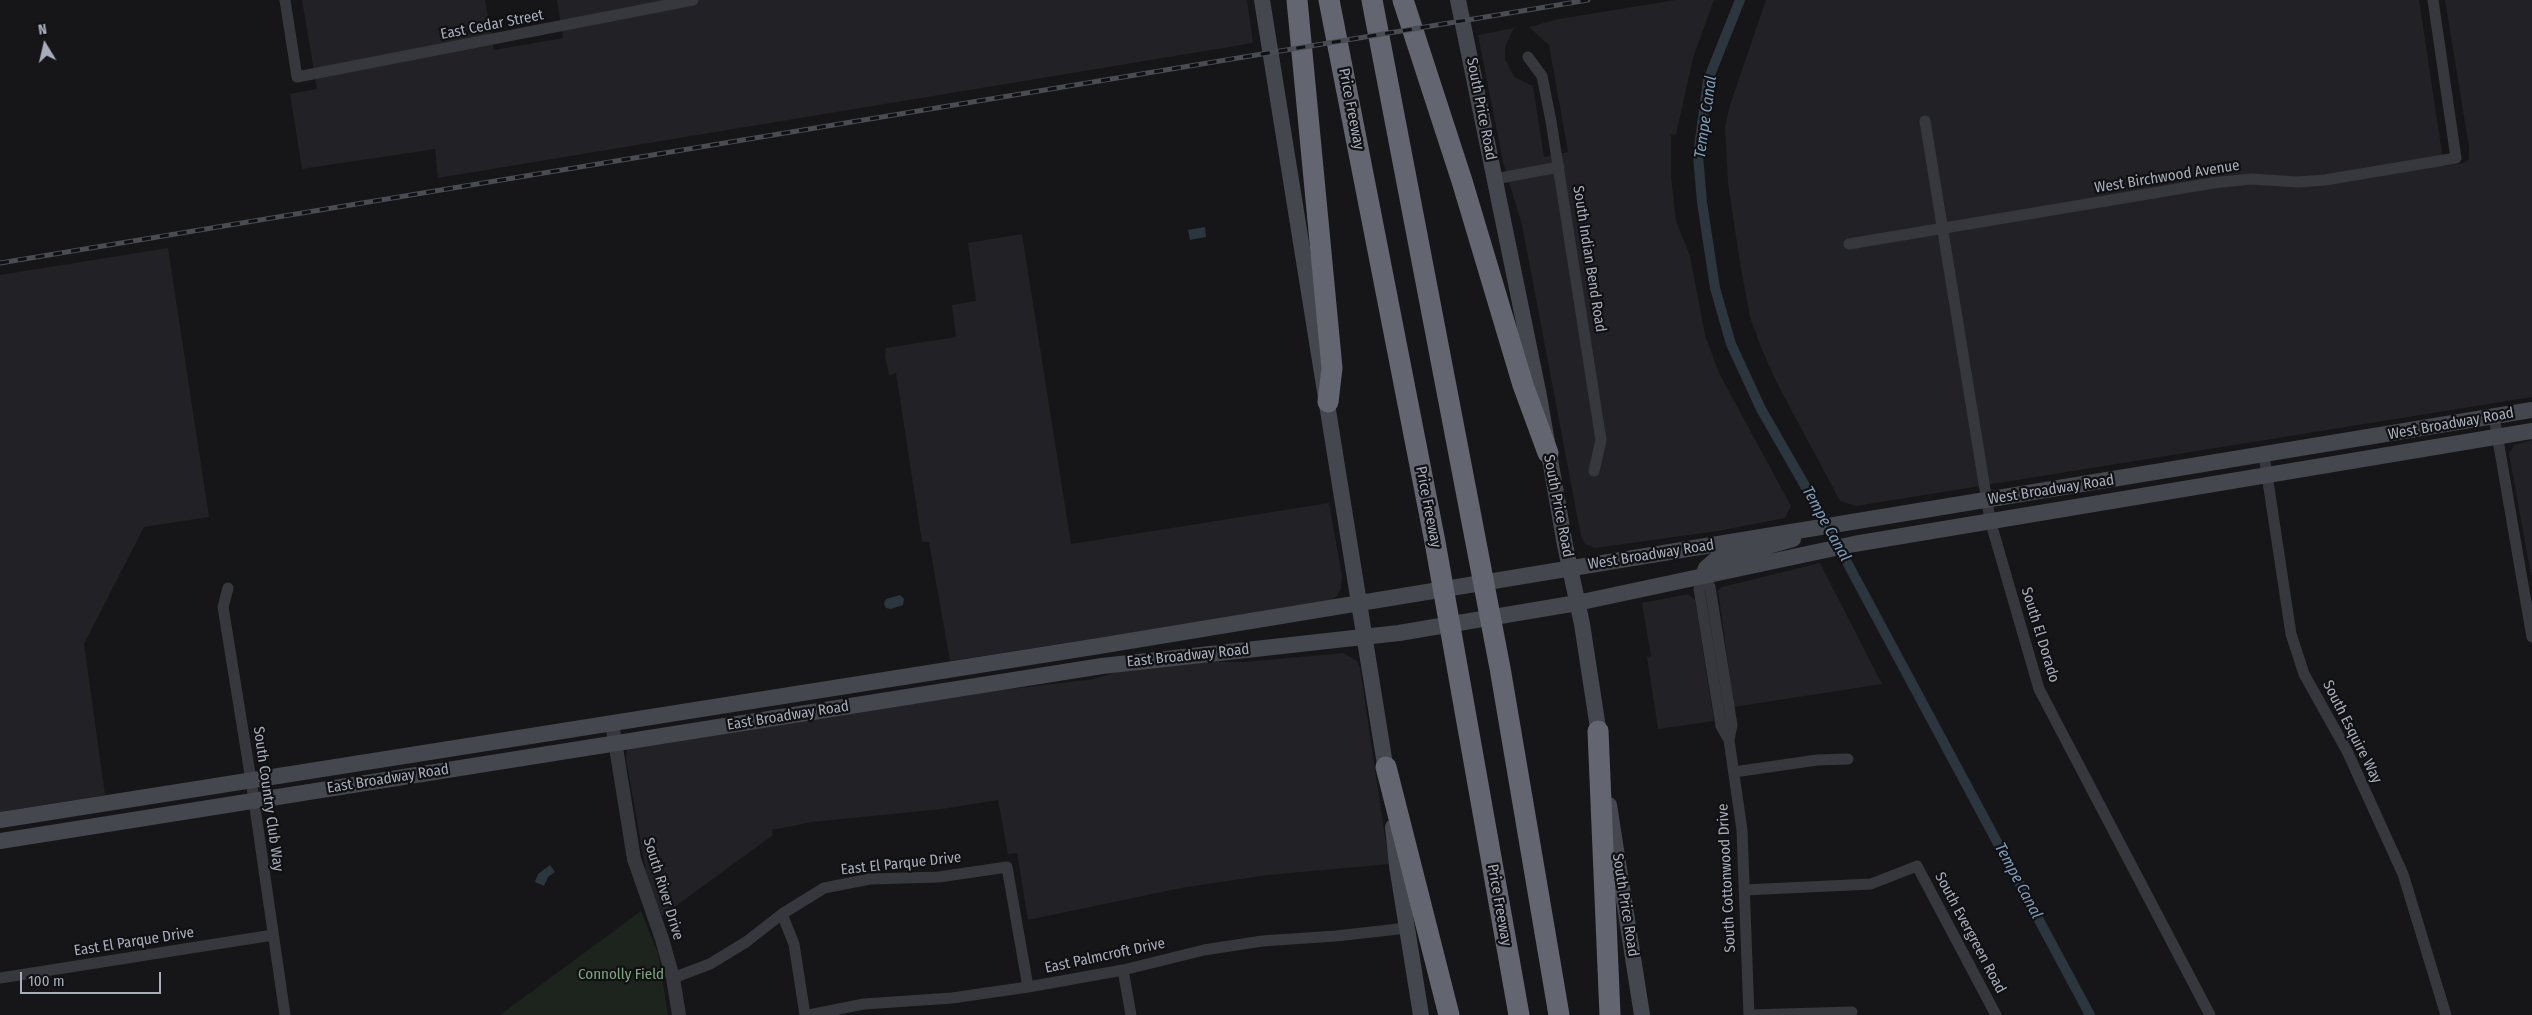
<!DOCTYPE html>
<style>
body{margin:0}
#map{position:relative;width:2532px;height:1015px;overflow:hidden;background:#161619;font-family:"Fira Sans Condensed",sans-serif}
canvas{display:block}
.north{position:absolute;left:20px;top:20px;width:50px;height:50px;-webkit-text-stroke:4px #111114;paint-order:stroke;rotate:351deg;font-size:14px;font-weight:700;line-height:20px;text-align:center;color:#a7adba}
.north::after{content:'';display:block;margin:auto;width:18px;height:22px;background:#a7adba;clip-path:polygon(50% 0,100% 100%,50% 72%,0 100%)}
.scale{position:absolute;left:20px;top:972px;width:141px;height:22px;box-sizing:border-box;border:2px solid #a7adba;border-top:0;padding-left:6px;font-size:15px;line-height:18px;white-space:nowrap;color:#a7adba;-webkit-text-stroke:4px #111114;paint-order:stroke}
</style>
<div id="map">
<canvas width="2532" height="1015"></canvas>
<div class="north">N</div>
<div class="scale">100 m</div>
</div>
<script>
const g = document.querySelector('canvas').getContext('2d');
g.lineJoin = 'round';
function fillPath(path, color) {
  g.fillStyle = color;
  g.fill(path, 'evenodd');
}
function stroke(path, color, width, dash) {
  g.strokeStyle = color;
  g.lineWidth = width;
  g.lineCap = dash ? 'butt' : 'round';
  g.setLineDash(dash || []);
  g.stroke(path);
}
function write(font, color, halo, rows, align = 'center') {
  g.font = font + ' "Fira Sans Condensed",sans-serif';
  g.lineWidth = 4.5;
  g.setLineDash([]);
  g.textBaseline = 'middle';
  g.strokeStyle = halo;
  g.fillStyle = color;
  for (const [text, x, y, turn = 0] of rows) {
    g.save();
    g.translate(x, y);
    g.rotate((+turn || 0) * Math.PI / 180);
    g.textAlign = isNaN(turn) ? turn : align;
    if (halo) g.strokeText(text, 0, 0);
    g.fillText(text, 0, 0);
    g.restore();
  }
}
const built = new Path2D(`
 M302 0H485L494 50 563 38 557 0H1247L1253 43 438 178 435 149 302 169 290 94 317 89Z
 M1676 0H1714L1693 58 1676 134 1671 135V176L1676 221 1690 256 1705 335 1719 373 1791 506 1785 518 1718 531 1595 548 1585 544 1581 536 1522 225 1503 162 1478 35 1514 28 1505 47V59L1514 77 1533 86 1544 157 1568 152 1549 45 1529 27 1559 19Z
 M1766 0H2419L2444 166 2464 163 2469 159V147L2445 0H2532V397L1856 506 1840 501 1777 383 1760 345 1750 317 1740 263 1728 183 1725 127 1730 105Z
 M1022 234 1071 544 1329 503 1342 576 1341 588 1337 596 1328 602 950 661 929 542H922L896 373 889 375 885 356 886 348 956 337 952 305 976 301 968 243Z
 M168 248 209 517 144 527 84 644 105 795 0 812V275Z
 M2532 440V575H2531L2509 454 2514 445Z
 M1820 563 1882 684 1734 707 1718 590 1722 587Z
 M1688 594 1695 600 1714 721 1658 729 1647 657 1651 656 1642 603Z
 M1344 653 1357 661 1360 668 1389 864 1268 875 1181 888 1028 920 1017 853 1008 854 998 800 942 809 812 822 772 830 773 835 662 916 648 882 626 759 627 749 994 691 1094 679 1119 671 1206 662H1244Z`);
const green = new Path2D(`
 M641 911 658 953 668 1015H500Z`);
const water = new Path2D(`
 M1205 227 1206 237 1190 240 1188 230Z
 M900 595 904 599 903 605 891 609 886 608 884 604 886 599Z
 M550 865 555 872 548 877 544 886 535 882 538 874Z`);
const canal = new Path2D(`
 M1740 0 1708 80 1698 155 1702 202 1715 288 1731 344 1761 409 1820 512 2090 1015`);
const minor = new Path2D(`
 M285 0 297 77 693 0
 M1528 57 1542 76 1551 121 1601 440 1594 471
 M1925 121 1990 520 2039 689 2210 1015
 M1495 179 1559 167
 M1849 244 2213 183 2251 179 2298 182 2325 180 2456 158 2433 0
 M2494 417 2532 637
 M2264 455 2291 634 2304 674 2347 751 2403 874 2446 1015
 M1703 576 1710 587 1732 725 1729 740 1742 830 1749 1015
 M1703 576 1699 589 1721 726 1729 740
 M228 588 223 607 251 780 285 1015
 M1734 772 1817 760 1848 759
 M1744 890 1871 884 1917 866 1996 1015
 M782 914 794 944 805 1015
 M1123 970 1131 1015
 M0 978 273 935
 M673 978 710 964 746 942 782 914 824 888 870 879 939 877 1007 867 1028 987
 M809 1015 864 1004 952 998 1028 987 1123 970 1204 950 1262 941 1336 936 1407 928
 M1750 1015 1852 1012`);
const tertiary = new Path2D(`
 M612 723 634 859 662 939 673 978 679 1015`);
const secondary = new Path2D(`
 M1262 0 1387 777
 M1458 0 1538 391 1565 545 1582 624 1600 741
 M1703 576 1706 568 1714 561 1793 539
 M1609 805 1642 1015
 M0 820 1099 646 2532 410
 M1393 827 1397 866 1421 1015
 M0 841 1102 666 1399 633 1577 603 1854 544 2532 431`);
const motorway = new Path2D(`
 M1297 0 1332 368 1328 402
 M1329 0 1435 542 1519 1015
 M1372 0 1500 668 1559 1015
 M1403 0 1462 181 1523 385 1548 453
 M1598 731 1610 1015
 M1386 767 1449 1015`);
const rail = new Path2D(`
 M0 263 1588 0`);
const streetNames = [
 ["East Cedar Street",492,25,-11],
 ["Price Freeway",1351,109,79],
 ["South Price Road",1481,109,79],
 ["West Birchwood Avenue",2167,177,-9],
 ["South Indian Bend Road",1589,259,81],
 ["West Broadway Road",2451,424,-10],
 ["West Broadway Road",2051,490,-9],
 ["South Price Road",1558,506,79],
 ["Price Freeway",1428,507,79],
 ["West Broadway Road",1651,555,-9],
 ["South El Dorado",2040,635,73],
 ["East Broadway Road",1188,656,-6],
 ["East Broadway Road",788,716,-9],
 ["South Esquire Way",2352,732,63],
 ["East Broadway Road",388,779,-9],
 ["South Country Club Way",268,799,82],
 ["East El Parque Drive",901,864,-6],
 ["South Cottonwood Drive",1727,878,-93],
 ["South River Drive",663,889,73],
 ["Price Freeway",1499,905,80],
 ["South Price Road",1625,905,81],
 ["South Evergreen Road",1970,933,62],
 ["East El Parque Drive",134,942,-9],
 ["East Palmcroft Drive",1105,956,-12]
];
const parkNames = [
 ["Connolly Field",621,975]
];
const waterNames = [
 ["Tempe Canal",1706,117,-82],
 ["Tempe Canal",1826,524,61],
 ["Tempe Canal",2018,881,62]
];
fillPath(built, '#222226');
fillPath(green, '#1c241d');
fillPath(water, '#2b363e');
stroke(canal, '#2b363e', 10);
stroke(minor, '#37383e', 11);
stroke(tertiary, '#37383e', 14);
stroke(secondary, '#45474e', 16);
stroke(motorway, '#636670', 21);
stroke(rail, '#4a4c53', 5);
stroke(rail, '#111114', 3, [9]);
write('15px', '#a7adba', '#111114', streetNames);
write('15px', '#7da77e', '#111114', parkNames);
write('italic 16px', '#7b9cb8', '#111114', waterNames);
</script>
